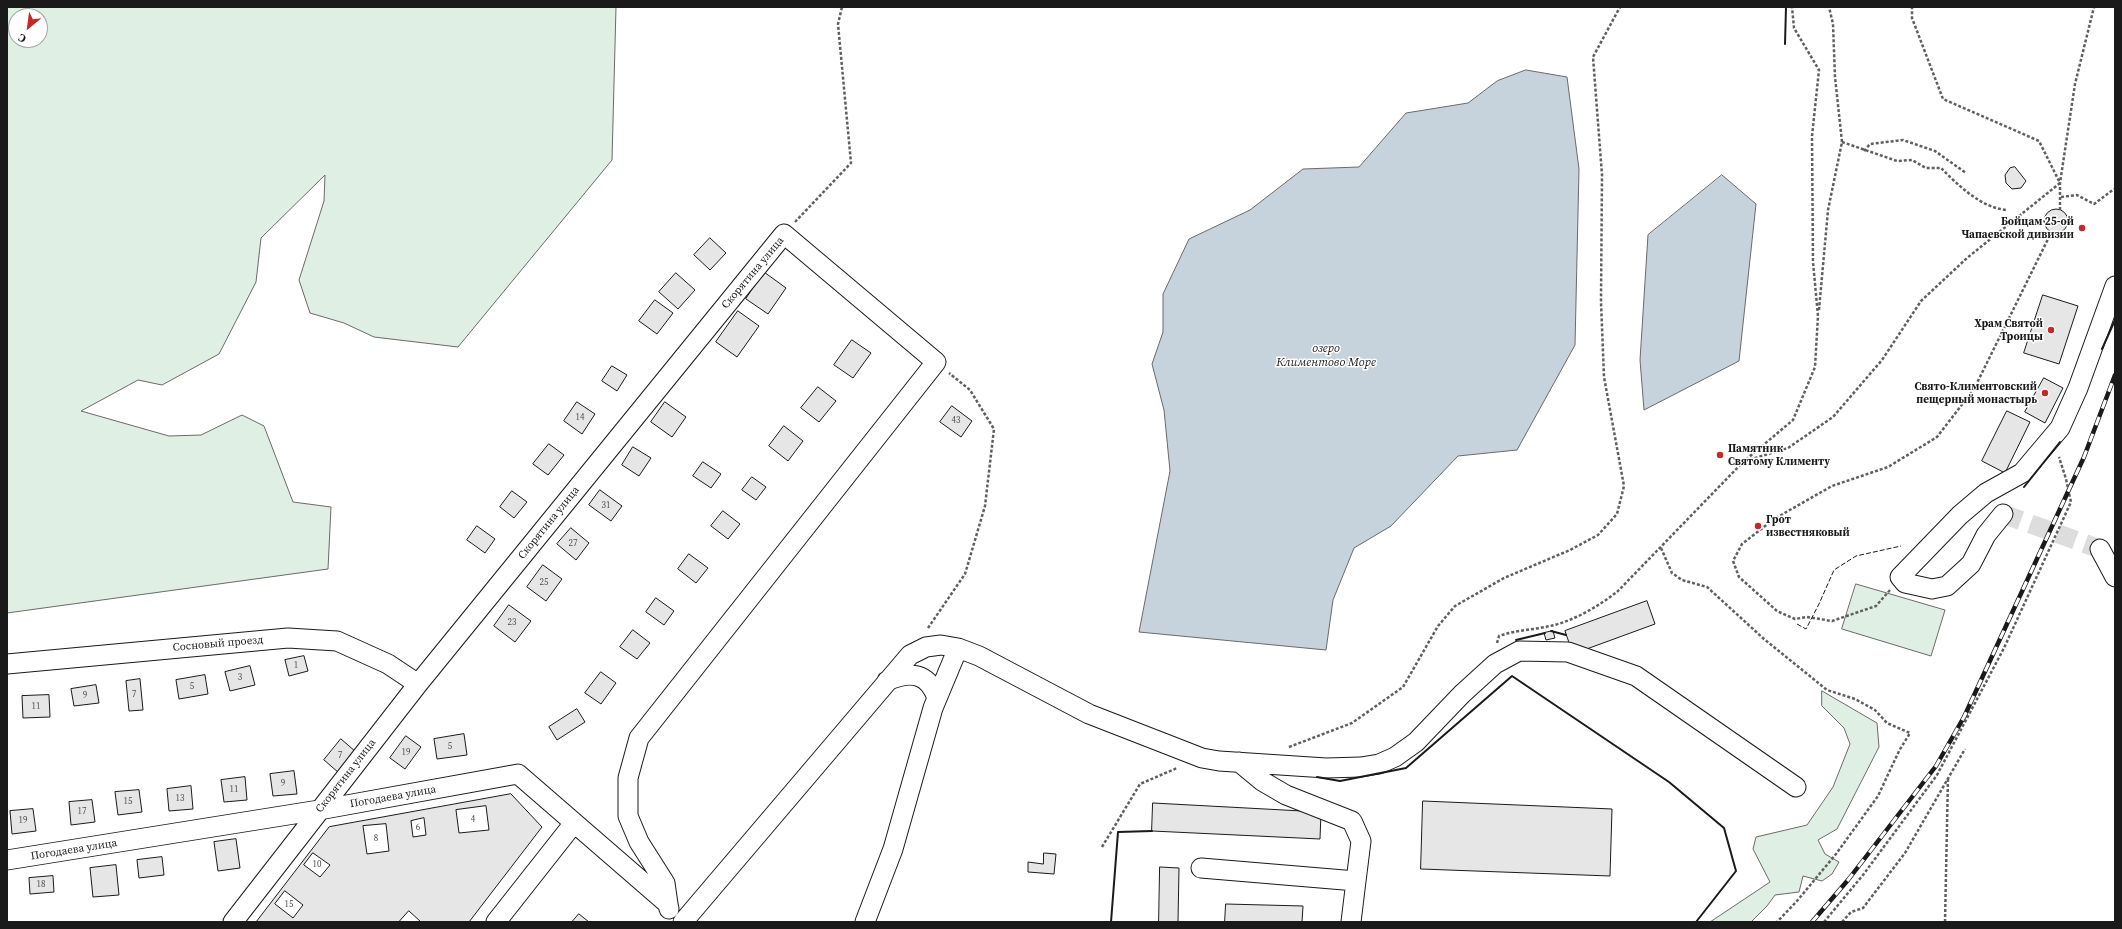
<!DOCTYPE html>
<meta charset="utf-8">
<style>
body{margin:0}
#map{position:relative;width:2122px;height:929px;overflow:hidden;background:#fff;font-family:"Source Serif 4",serif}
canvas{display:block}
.frame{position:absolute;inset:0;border:8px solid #1a1a1a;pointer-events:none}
.north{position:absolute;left:8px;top:8px;width:40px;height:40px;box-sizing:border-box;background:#fff;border:1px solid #a3a3a3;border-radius:50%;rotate:209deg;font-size:11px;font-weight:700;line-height:16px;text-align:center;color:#1a1a1a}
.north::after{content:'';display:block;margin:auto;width:14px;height:18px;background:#c62828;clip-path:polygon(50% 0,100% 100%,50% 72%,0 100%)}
</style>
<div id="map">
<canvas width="2122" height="929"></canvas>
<div class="frame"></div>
<div class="north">С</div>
</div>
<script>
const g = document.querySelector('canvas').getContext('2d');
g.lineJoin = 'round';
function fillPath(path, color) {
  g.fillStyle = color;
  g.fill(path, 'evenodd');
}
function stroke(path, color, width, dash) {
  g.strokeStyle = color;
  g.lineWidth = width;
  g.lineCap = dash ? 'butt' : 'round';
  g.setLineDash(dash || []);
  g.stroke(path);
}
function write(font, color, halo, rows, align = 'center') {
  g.font = font + ' "Source Serif 4",serif';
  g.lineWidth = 3;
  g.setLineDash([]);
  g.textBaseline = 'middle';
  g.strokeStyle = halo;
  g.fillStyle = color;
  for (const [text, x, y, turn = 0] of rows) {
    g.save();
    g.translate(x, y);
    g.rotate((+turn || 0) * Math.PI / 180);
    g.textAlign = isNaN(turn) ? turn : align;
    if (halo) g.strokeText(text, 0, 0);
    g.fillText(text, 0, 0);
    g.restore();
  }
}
const green = new Path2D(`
 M7 7H616L612 160 458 347 374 337 344 323 310 313 299 280 324 201 325 175 261 238 256 282 219 354 162 385 138 380 81 411 169 436 201 435 242 415 264 426 293 502 331 507 328 569 7 613ZM16 16H40V40H16Z
 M1856 584 1945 610 1931 656 1842 629Z
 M1822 691 1877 723 1879 747 1837 829 1818 840 1825 854 1839 862 1832 874 1822 881 1803 876 1799 892 1775 895 1767 906 1751 922H1710L1770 882 1753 849 1756 837 1807 825 1833 787 1850 744 1844 728 1822 706Z`);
const water = new Path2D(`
 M1526 70 1567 77 1579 169 1575 345 1517 450 1458 456 1391 526 1354 548 1333 600 1326 650 1139 632 1170 471 1164 410 1152 364 1163 332V294L1189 239 1250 210 1303 169 1359 167 1406 113 1468 103 1497 81Z
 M1722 175 1756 204 1739 361 1644 410 1640 360 1648 235Z`);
const building = new Path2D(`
 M2015 167 2026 181 2021 188 2012 189 2006 183 2005 175 2010 168Z
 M2044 221a12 12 0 1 1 24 0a12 12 0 1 1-24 0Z
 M710 238 726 253 710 270 694 255Z
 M764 272 786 288 768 314 746 299Z
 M676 273 695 290 678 309 659 292Z
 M2043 295 2078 306 2059 364 2024 353Z
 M655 300 673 313 657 334 639 321Z
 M738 311 759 326 737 357 716 342Z
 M852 340 871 353 853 378 834 365Z
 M612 366 627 375 617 391 602 381Z
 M2044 378 2063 388 2045 423 2025 412Z
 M818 387 836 401 819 422 801 408Z
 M577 402 595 414 582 434 564 421Z
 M665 402 686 417 672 437 651 422Z
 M952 406 972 421 961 437 940 422Z
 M2007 411 2030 422 2005 473 1982 461Z
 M784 426 803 441 788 461 769 446Z
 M549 444 564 455 548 475 533 464Z
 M633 447 651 458 639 476 622 465Z
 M703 462 721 474 711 488 693 476Z
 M752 477 766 487 756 500 742 490Z
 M600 490 622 506 611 521 589 505Z
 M512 491 527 502 514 518 500 507Z
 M723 511 740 524 728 539 711 526Z
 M477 526 495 539 485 553 467 540Z
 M571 528 589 543 576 560 557 544Z
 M689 554 708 568 696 583 678 569Z
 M543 565 562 579 546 601 527 587Z
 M656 598 674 611 664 625 646 612Z
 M1647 601 1655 624 1573 654 1565 631Z
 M509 605 531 621 515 642 494 626Z
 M633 630 650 643 637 659 620 647Z
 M1553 631 1555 638 1546 640 1544 633Z
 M304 656 308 671 289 676 285 660Z
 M250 666 255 685 230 691 225 672Z
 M601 672 616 683 601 704 585 693Z
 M205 675 208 694 179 699 176 680Z
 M140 679 143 710 129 711 126 681Z
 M96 685 99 703 74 706 71 689Z
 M49 695 50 717 23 718 22 696Z
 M577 709 585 722 557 740 549 727Z
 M464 734 467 755 437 759 434 739Z
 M406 736 421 747 405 769 390 758Z
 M341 739 356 752 339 773 324 760Z
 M294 771 297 794 273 796 270 774Z
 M245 777 247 800 224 802 221 780Z
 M191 786 193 809 169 811 167 789Z
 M139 790 142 812 118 815 115 792Z
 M511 794 542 827 469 922H256L329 827Z
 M92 800 95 822 71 825 69 802Z
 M1423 801 1612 809 1610 876 1421 869Z
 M1153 803 1321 812 1320 839 1152 831Z
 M486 806 489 830 459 833 456 810Z
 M33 809 36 831 12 834 10 811Z
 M424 818 426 835 413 837 411 821Z
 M386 824 389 851 367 854 363 826Z
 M236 839 240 868 218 871 214 842Z
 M313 853 330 865 320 877 304 865Z
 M1044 853 1056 854 1054 874 1028 872V862L1043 864Z
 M162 857 164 875 139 878 137 860Z
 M116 865 119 895 93 897 90 868Z
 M1160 867 1179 868 1178 922H1159Z
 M53 876 54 892 30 894 29 878Z
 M285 891 303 905 293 918 275 904Z
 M1226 904 1303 906 1302 922H1225Z
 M409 911 421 922H399Z
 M579 914 589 922H572Z`);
const minorTunnel = new Path2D(`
 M2003 514 2100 549`);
const path = new Path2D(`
 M1842 142 1897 161 1912 160 1926 168H1941C1958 185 1981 208 2007 210
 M1864 151 1870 144 1903 140 1935 151 1966 173
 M2061 197 2077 195 2094 204 2114 189
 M2060 210V183L2075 84 2094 7
 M795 222 851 163 838 24 842 7
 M1819 310 1828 210 1842 142 1835 77 1833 24 1829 7
 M1745 461 1788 448 1833 417 1882 360 1921 301 1967 258 2060 183 2039 141 1943 99 1912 18V7
 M1661 548 1672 573 1682 580 1707 587 1764 639 1827 690 1855 699 1875 710 1887 723 1910 733 1899 751 1878 796 1836 854 1797 901 1777 922
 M1890 590 1876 606 1832 621 1807 617 1795 619 1777 611 1739 577 1733 561 1742 544 1774 519 1832 486 1888 467 1937 437 1974 389 2051 233
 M928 628 965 574 985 506 994 429 970 390 949 373
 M1497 643 1499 636C1516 630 1533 630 1550 626 1574 621 1599 606 1618 591L1743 462 1793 420 1815 367 1818 316 1813 262 1812 136 1819 70 1794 28 1792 7
 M1289 747 1352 723 1403 687 1438 626 1455 606 1504 578 1570 550 1598 535 1617 514 1624 486 1604 377 1601 302 1602 175 1593 57 1620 7
 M1102 847 1140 784 1177 768
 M1824 922 1863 875 1937 775 2004 648 2071 502 2066 479 2059 457
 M1842 922 1851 912 1863 908 1905 853 1965 749
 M1945 922 1948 777`);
const minor = new Path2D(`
 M2003 514 1986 535 1971 564 1947 586 1932 589 1905 583 1900 577 1960 515 1986 493 2022 473 2060 428 2078 388 2115 286
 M2100 549 2115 577
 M7 664 288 638 337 641 388 664 418 684
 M887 681C910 671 928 672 937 698
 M7 860 319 810 518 774 668 904 669 909
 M1201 868 1356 881 1361 841 1352 821 1286 795 1262 781 1239 762
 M233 922 418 684 784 234 936 362 639 738 628 778V816L639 842 665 883 668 904
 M496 922 574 823
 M683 922 910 655 926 647 941 645 958 648 979 656 1089 714 1202 758 1219 761 1326 768 1361 767 1379 764 1395 757 1416 742 1462 694 1495 664 1519 651 1568 652 1636 676 1796 787
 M865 922 893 849 933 708 958 648
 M1351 922 1356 881`);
const rail = new Path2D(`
 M1812 922 1848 880 1936 766 1964 717 2084 457 2115 375`);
const fence = new Path2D(`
 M1797 624 1806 629 1819 604 1834 570 1856 556 1901 546`);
const wall = new Path2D(`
 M1785 44 1786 7
 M2102 349 2115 320
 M2024 487 2060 442
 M1551 631 1566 635
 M1516 640 1545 633
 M1317 777 1340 781 1406 768 1512 676 1669 782 1724 828 1736 871 1696 922
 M1111 922 1118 832 1152 831`);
const markers = [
 [2082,228,4,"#c62828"],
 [2051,330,4,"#c62828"],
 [2045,393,4,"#c62828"],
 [1720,455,4,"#c62828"],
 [1758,526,4,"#c62828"]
];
const numberNames = [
 ["14",580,418],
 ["43",956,421],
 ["31",606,506],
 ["27",573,544],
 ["25",544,583],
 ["23",512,623],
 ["1",296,666],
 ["3",240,678],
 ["5",192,687],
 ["7",134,695],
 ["9",85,696],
 ["11",36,707],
 ["5",450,747],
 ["19",406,753],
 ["7",340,756],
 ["9",283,784],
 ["11",234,790],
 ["13",180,799],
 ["15",128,802],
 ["17",82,812],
 ["4",473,820],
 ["19",23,821],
 ["6",418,828],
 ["8",376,839],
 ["10",317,865],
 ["18",41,885],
 ["15",289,905]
];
const poiNames = [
 ["Бойцам 25-ой",2074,222],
 ["Чапаевской дивизии",2074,235],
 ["Храм Святой",2043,324],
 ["Троицы",2043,337],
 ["Свято-Климентовский",2037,387],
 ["пещерный монастырь",2037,400],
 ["Памятник",1728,449,"left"],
 ["Святому Клименту",1728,462,"left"],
 ["Грот",1766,520,"left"],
 ["известняковый",1766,533,"left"]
];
const streetNames = [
 ["Скорятина улица",753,273,-50],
 ["Скорятина улица",549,523,-51],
 ["Сосновый проезд",218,644,-5],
 ["Скорятина улица",346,776,-52],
 ["Погодаева улица",393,797,-10],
 ["Погодаева улица",74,850,-9]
];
const waterNames = [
 ["озеро",1326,349],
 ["Климентово Море",1326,363]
];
fillPath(green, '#e0efe3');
stroke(green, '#6a6a6a', 1);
fillPath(water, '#c6d2dc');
stroke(water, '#6a6a6a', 1);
fillPath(building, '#e6e6e6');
stroke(building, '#1a1a1a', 1);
stroke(minorTunnel, '#ddd', 19, [19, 10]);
stroke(minor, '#1a1a1a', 21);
stroke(path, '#5f5f5f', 2.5, [3, 2]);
stroke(minor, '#fff', 19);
stroke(rail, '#1a1a1a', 4.5);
stroke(rail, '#fff', 3, [9]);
stroke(fence, '#1a1a1a', 1, [5, 2]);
stroke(wall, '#1a1a1a', 2);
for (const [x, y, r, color] of markers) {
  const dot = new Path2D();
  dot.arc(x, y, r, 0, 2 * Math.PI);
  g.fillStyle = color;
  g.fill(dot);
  stroke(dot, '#fff', 1.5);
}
write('9px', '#4d4d4d', null, numberNames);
write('bold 11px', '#1a1a1a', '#fff', poiNames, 'right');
write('11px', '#1a1a1a', '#fff', streetNames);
write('italic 12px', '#1a1a1a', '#fff', waterNames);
</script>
